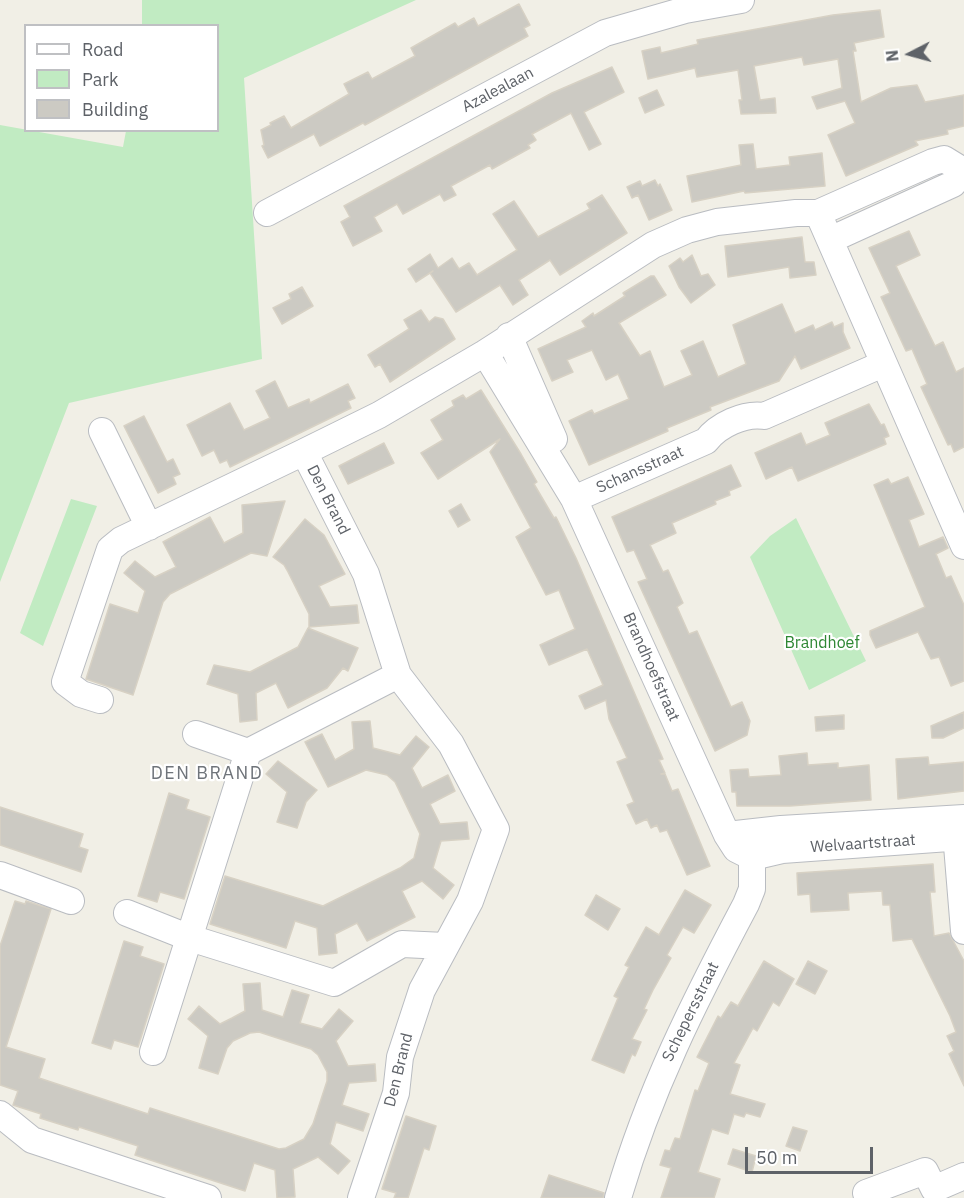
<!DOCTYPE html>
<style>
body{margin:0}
#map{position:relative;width:964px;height:1198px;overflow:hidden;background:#f1efe6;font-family:"IBM Plex Sans",sans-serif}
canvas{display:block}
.legend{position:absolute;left:24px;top:24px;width:195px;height:108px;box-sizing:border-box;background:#fff;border:2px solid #bfc0c3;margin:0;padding:8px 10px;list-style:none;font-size:18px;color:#5e6268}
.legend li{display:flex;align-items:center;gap:12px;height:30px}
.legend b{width:30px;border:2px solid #bfc0c3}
.north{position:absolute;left:880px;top:24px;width:60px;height:60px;-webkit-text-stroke:4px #fff;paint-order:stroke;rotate:264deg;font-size:16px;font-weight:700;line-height:24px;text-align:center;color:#5e6268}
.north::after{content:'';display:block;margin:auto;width:21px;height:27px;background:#5e6268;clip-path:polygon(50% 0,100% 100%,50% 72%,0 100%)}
.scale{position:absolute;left:745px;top:1147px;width:128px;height:27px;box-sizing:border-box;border:3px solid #5e6268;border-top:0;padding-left:8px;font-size:18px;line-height:21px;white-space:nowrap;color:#5e6268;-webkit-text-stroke:4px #fff;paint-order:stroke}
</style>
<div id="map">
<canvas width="964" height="1198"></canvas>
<ul class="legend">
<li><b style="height:8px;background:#fff"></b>Road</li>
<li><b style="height:16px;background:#c1ebc2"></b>Park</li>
<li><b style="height:16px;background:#cccac3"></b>Building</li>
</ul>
<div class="north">N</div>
<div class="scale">50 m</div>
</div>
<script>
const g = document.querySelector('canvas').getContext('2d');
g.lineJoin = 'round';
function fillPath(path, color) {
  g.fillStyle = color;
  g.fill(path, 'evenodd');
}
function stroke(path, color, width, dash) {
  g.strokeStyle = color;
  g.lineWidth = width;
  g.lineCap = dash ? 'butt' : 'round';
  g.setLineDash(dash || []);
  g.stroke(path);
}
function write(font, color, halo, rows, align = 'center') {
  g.font = font + ' "IBM Plex Sans",sans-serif';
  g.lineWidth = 4.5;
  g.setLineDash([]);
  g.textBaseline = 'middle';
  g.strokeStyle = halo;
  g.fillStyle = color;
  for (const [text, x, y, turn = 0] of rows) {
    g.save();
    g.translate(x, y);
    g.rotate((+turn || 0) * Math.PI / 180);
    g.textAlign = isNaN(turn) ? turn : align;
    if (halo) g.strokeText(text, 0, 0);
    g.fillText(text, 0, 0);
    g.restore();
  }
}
const green = new Path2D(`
 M142 0H416L244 78 262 359 69 403 0 582V125L123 147 126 131 218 130V26L142 25Z
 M71 499 97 506 43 646 20 633Z
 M796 518 866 661 809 690 750 557 770 536Z`);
const building = new Path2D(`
 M519 4 530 25 524 28 528 36 365 125 363 123 320 146 314 134 268 158 262 146 264 145 261 130 271 125 270 123 284 116 291 128 349 94 344 84 368 72 372 79 415 56 411 48 455 23 458 27 474 18 478 26Z
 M880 10 884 37 854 43 856 51H853L861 102 891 88 917 85 925 102 964 95V126L947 130 948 134 915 141 918 145 846 176 828 135 855 123 845 101 817 109 812 97 842 88 838 59 804 65 802 57 754 66 760 100 775 98 776 113 741 114 739 100H742L738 70 697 77 695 68 648 79 642 51 660 47 661 53 698 44 697 40 833 15Z
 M612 67 624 92 584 112 601 144 589 150 571 113 532 134 536 140 528 145 530 148 492 169 490 165 451 186 456 195 444 201 440 194 403 214 397 204 374 217 382 231 353 246 341 222 350 217 344 206 552 93Z
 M657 90 664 105 645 113 639 98Z
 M753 144 756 169 790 165 789 157 822 153 825 186 745 193 744 191 692 202 687 176 741 165 739 145Z
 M655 180 658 186 660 184 672 210 649 220 638 195 632 198 627 187 640 181 642 186Z
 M602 195 627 233 560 275 550 260 519 280 528 295 513 305 500 285 456 312 430 273 433 271 416 282 408 269 430 254 438 268 452 258 459 269 469 263 477 275 517 250 493 214 514 201 538 237 590 209 587 204Z
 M909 231 920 255 896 266 935 346 943 342 956 372 964 368V447L954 452 951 444 948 445 921 387 927 384 912 349 906 351 881 297 890 293 869 248Z
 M802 237 805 262H814L816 275 790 278 789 267 728 277 725 246Z
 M692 255 701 276 708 274 715 285 691 303 679 287 669 266 680 258 683 262Z
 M651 276H654L666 295 619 323 640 356 650 351 664 387 692 375 681 351 703 341 718 377 746 364 733 325 782 304 795 333 813 325 815 330 832 322 834 327 843 323V332L850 348 801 369 795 356 779 381 710 407 711 410 667 428 668 431 589 465 569 421 592 410 594 414 629 399 618 374 606 380 592 350 567 360 573 372 552 381 538 349 586 327 582 321 593 313 594 316 625 296 623 293Z
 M302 287 313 306 282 324 273 308 291 299 289 294Z
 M421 310 429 322 435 317 443 319 455 339 390 382 380 364 375 367 368 355 409 329 404 320Z
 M275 381 288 408 309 399 310 403 348 384 355 398 348 401 351 408 230 467 227 460 220 463 214 450 202 456 187 425 230 403 244 430 270 418 256 391Z
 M481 390 521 454 537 482 534 484 554 518 556 517 576 558 663 759 659 760 665 773 661 774H665L672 791 678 789 710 866 687 875 667 830 660 832 657 825 651 828 647 819 636 824 627 805 634 802 617 762 627 758 609 719 606 700 585 709 579 696 603 685 587 649 549 665 540 645 575 629 559 590 546 595 516 537 531 528 490 452 500 439 438 479 421 453 443 440 431 420 454 406 452 401 463 395 466 399Z
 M869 404 881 425 884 424 889 436 884 438 886 444 798 481 792 467 766 479 755 453 801 433 806 445 830 435 825 423Z
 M144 416 167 462 173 459 180 474 173 477 176 484 158 493 124 426Z
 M384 443 394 463 348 484 339 466Z
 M731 465 741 486 729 491 730 495 715 501 716 504 672 523 676 533 650 545 663 572 668 570 683 603 677 607 689 634 697 631 731 707 742 702 750 721 747 735 715 751 638 582 647 579 634 550 627 552 612 517Z
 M908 477 924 514 909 520 919 547 943 537 948 548 936 554 946 578 951 576 964 605V681L951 686 939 657 931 659 918 632 876 648 870 635V631L925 607 874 485 888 479 891 484Z
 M285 501 267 556 251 553 170 594 163 602 133 695 86 679 110 604 138 613 145 591 124 573 135 561 155 577 176 567 163 542 210 517 224 543 243 533 242 505Z
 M461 504 470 520 458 527 449 511Z
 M305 519 324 535 345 574 319 586 330 607 357 605 359 623 309 627V614L288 572 284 565 273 557Z
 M308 628 358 648 348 671 343 668 327 688 288 708 276 683 256 693 257 720 240 722 238 694 207 684 214 665 250 672 298 647Z
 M964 712V728L943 738H932L931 726Z
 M844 715V729L816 731 815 717Z
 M370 721 373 748 400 755 416 736 429 747 412 768 422 788 448 775 455 791 430 804 440 824 467 822 469 839 441 841 433 868 454 885 443 899 422 881 402 891 415 917 367 941 357 923 335 934 337 953 319 955 317 928 295 921 286 948 210 924 225 876 323 906 400 868 414 858 420 834 395 782 387 775 366 770 328 787 305 742 322 734 335 760 354 749 352 722Z
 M807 753 808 765 838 763V768L869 765 871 800 790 806H737L736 792H732L730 770 748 769 749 777 781 775 779 756Z
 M928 757 929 765 964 762V791L898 799 896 759Z
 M278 761 317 790 306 802 297 828 277 822 287 792 266 774Z
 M169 793 189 800 186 809 210 817 184 899 160 892 157 902 138 896Z
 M0 807 83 834 79 847 88 850 81 872 0 845Z
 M933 864 935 892H930L934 936 949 933 964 961V1086L949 1054 954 1051 947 1036 956 1032 950 1016 912 939 893 941 890 905H883L882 891 848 893 849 910 811 912 810 894 798 895 797 873Z
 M685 890 711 905 694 933 683 927 667 955 671 958 653 990 644 1009 647 1010 632 1039 641 1042 635 1056 632 1054 624 1073 592 1060 618 998 614 996 629 967 625 965 646 927 659 935Z
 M596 895 620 909 608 930 585 915Z
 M15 901 25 904 26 901 51 909 6 1047 45 1059 39 1078 148 1114 150 1108 279 1149 286 1148 304 1139 313 1124 327 1081V1072L318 1055 311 1049 259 1032 250 1033 233 1041 227 1048 218 1074 199 1068 208 1036 188 1019 199 1006 220 1024 232 1018 245 1011 243 984 260 983 262 1010 283 1017 292 990 309 995 300 1023 322 1029 339 1009 353 1021 336 1041 348 1066 375 1064 376 1081 349 1083 342 1105 369 1114 363 1131 336 1122 330 1144 350 1161 338 1174 318 1157 293 1169 295 1197 277 1198 275 1170 254 1163 245 1191 135 1155 138 1146 79 1127 78 1130 40 1118 41 1114 13 1105 18 1091 0 1085V946Z
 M124 941 143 947 140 956 164 964 138 1047 114 1040 111 1049 92 1043Z
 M764 961 794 979 779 1006 773 1002 757 1031 753 1028 734 1063 740 1065 730 1094 765 1104 760 1117 746 1113 744 1117 734 1114 728 1134 712 1129 698 1172 720 1179 714 1198H661L671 1168 660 1165 665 1150 670 1151 675 1138 680 1139 695 1090 698 1091 709 1063 697 1057 718 1016 721 1018 731 1002 738 1006Z
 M808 961 827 971 815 994 796 984Z
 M406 1116 436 1126 429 1150 424 1148 408 1198H394L396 1193 382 1189Z
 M793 1127 807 1131 800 1151 786 1146Z
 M733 1149 756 1156 752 1172 728 1164Z
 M549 1175 604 1193 603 1198H541Z`);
const minor = new Path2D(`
 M267 213 605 33 685 10 741 0
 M830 240 953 184 958 177 957 167 944 159 933 162 818 213 964 546
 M509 336 554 439
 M485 353 574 499 727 835 736 849 752 857
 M102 431 149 527
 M304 452 379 415 485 353 653 245 687 230 717 222 796 213H818
 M574 499 706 441C718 425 744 413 764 416L883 364
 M100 700 81 694 65 682 110 549 121 540 304 452 366 574 398 675 451 744 496 829 470 901 422 990 400 1057 396 1093 361 1198
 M196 734 248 752
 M955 821 964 931
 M727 835 781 829 964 818
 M0 875 71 901
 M127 913 190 938 334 983 402 944 445 946
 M153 1052 248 752 398 675
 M0 1114 32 1140 208 1198
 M866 1193 925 1171 934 1189 964 1176
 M618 1198C649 1091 694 1002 746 904L752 889V857L782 850 964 837`);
const streetNames = [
 ["Azalealaan",498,90,-28],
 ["Schansstraat",640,470,-24],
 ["Den Brand",328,500,63],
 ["Brandhoefstraat",651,667,66],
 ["Welvaartstraat",863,844,-4],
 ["Schepersstraat",691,1012,-64],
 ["Den Brand",399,1070,-76]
];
const parkNames = [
 ["Brandhoef",822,643]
];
const neighbourhoodNames = [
 ["DEN BRAND",207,774]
];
fillPath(green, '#c1ebc2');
fillPath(building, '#cccac3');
stroke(building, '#d7d1c4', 1.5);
stroke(minor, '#b9bcc1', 28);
stroke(minor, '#fff', 26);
write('16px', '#5e6268', '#fff', streetNames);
write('16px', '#2e8733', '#fff', parkNames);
g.letterSpacing = '1.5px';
write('18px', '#6f747a', '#fff', neighbourhoodNames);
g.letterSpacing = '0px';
</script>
